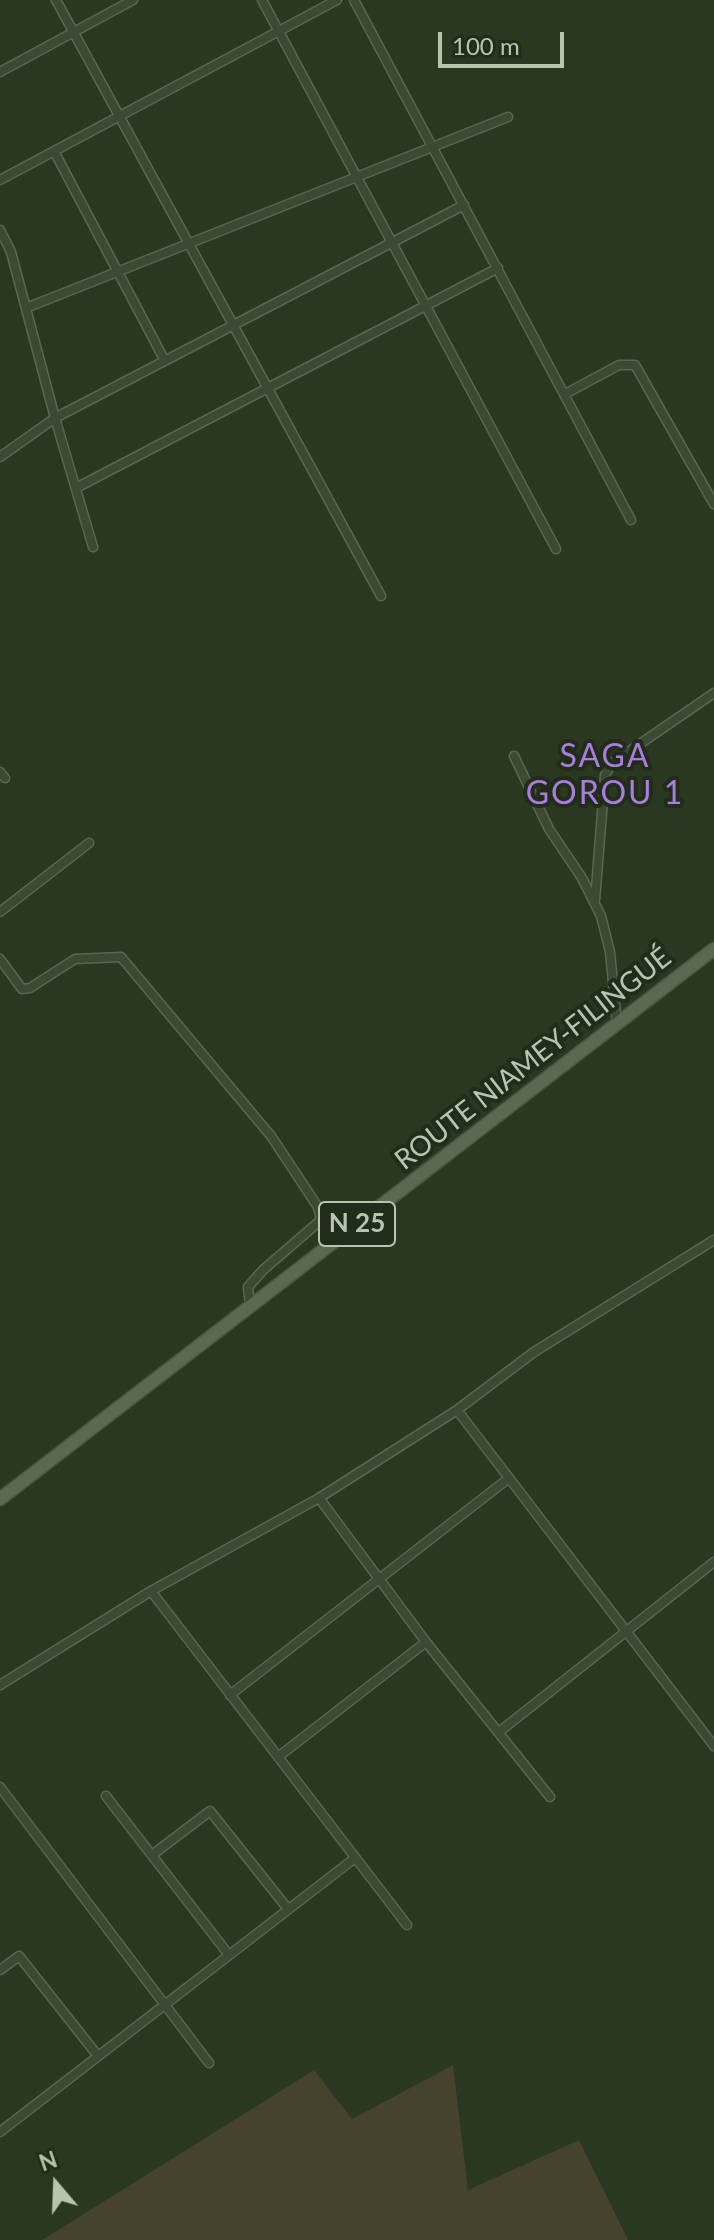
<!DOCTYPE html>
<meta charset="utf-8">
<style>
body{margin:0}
#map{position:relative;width:714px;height:2240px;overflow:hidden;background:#2a3821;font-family:Lato,sans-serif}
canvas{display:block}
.north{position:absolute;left:16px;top:2144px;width:80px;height:80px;-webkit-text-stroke:6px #212d1a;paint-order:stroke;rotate:341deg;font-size:22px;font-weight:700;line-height:32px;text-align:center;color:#b7c5af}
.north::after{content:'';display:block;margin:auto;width:28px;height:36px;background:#b7c5af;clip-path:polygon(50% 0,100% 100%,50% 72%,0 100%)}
.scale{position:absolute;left:438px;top:32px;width:126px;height:36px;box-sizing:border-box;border:4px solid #b7c5af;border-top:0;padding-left:10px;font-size:24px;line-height:28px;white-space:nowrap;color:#b7c5af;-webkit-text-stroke:6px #212d1a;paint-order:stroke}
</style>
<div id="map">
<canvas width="714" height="2240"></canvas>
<div class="north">N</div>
<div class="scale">100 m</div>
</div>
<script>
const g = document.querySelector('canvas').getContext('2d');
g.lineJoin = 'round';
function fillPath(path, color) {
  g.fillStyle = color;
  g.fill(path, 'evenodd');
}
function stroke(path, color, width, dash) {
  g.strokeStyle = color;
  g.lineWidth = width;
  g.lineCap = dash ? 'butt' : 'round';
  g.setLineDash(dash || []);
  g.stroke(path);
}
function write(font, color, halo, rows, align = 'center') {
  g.font = font + ' Lato,sans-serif';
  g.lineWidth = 8;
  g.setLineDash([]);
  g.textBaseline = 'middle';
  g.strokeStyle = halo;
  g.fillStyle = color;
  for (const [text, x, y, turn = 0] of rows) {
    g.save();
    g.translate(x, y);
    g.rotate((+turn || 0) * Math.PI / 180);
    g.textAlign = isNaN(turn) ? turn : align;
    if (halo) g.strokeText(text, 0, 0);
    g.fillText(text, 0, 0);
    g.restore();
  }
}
const green = new Path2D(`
 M453 2065 468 2190 579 2140 628 2240H42L314 2070 352 2119Z`);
const street = new Path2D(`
 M56 0 381 596
 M262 0 556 549
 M354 0 631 520
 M0 72 133 0
 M54 151 165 361
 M0 180 337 0
 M0 230 11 252 55 418 93 547
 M26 308 508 117
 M565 394 619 365H635L714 504
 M0 457 55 418 464 205
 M76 488 498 268
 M514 756 549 829 582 878 601 916 610 952 617 1024
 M0 772 5 778
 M595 900 605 775 612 763 714 693
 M0 912 89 843
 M0 959 22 989 30 988 75 959 121 957 271 1136 318 1207 321 1220 263 1270 248 1287 250 1306
 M457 1410 714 1746
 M319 1498 426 1642 550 1797
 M151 1591 407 1925
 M0 1685 151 1591 319 1498 457 1410 534 1352 714 1240
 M230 1695 509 1478
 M499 1732 714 1562
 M278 1757 426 1642
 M0 1787 209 2063
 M106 1796 229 1955
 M152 1855 210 1811 288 1909
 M0 1970 19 1956 98 2056
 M0 2132 355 1858`);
const primary = new Path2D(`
 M0 1499 714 949`);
const shields = [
 [357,1224,76]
];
const shieldNames = [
 ["N 25",357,1224]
];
const streetNames = [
 ["ROUTE NIAMEY-FILINGUÉ",533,1059,-38]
];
const quarterNames = [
 ["SAGA",605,757],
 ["GOROU 1",605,794]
];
fillPath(green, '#45422e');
stroke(street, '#5a6652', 11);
stroke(primary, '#485541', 15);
stroke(street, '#3c4934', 8);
stroke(primary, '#5b6952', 12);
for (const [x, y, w] of shields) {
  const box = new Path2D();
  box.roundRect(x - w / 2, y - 22, w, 44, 6);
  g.fillStyle = '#212d1a';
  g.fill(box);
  stroke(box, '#b7c5af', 2);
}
write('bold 26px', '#b7c5af', null, shieldNames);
write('28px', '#b7c5af', '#212d1a', streetNames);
g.letterSpacing = '2px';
write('32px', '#a97ddc', '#212d1a', quarterNames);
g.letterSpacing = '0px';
</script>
